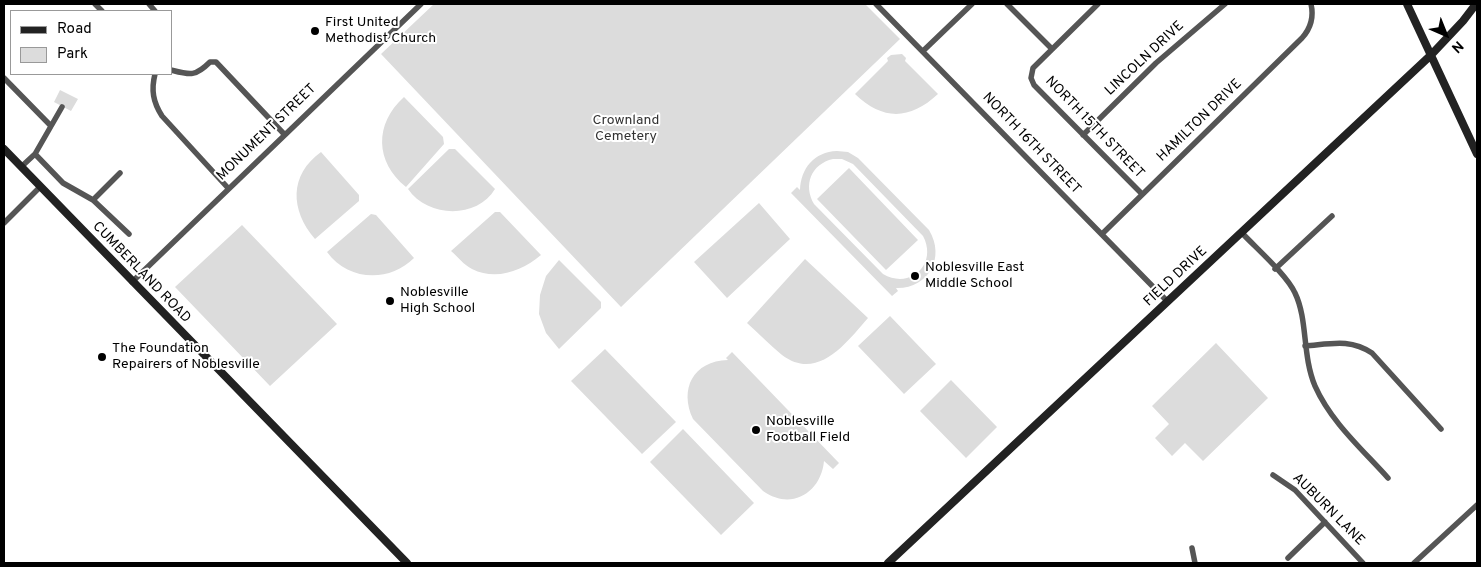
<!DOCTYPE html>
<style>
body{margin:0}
#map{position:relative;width:1481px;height:567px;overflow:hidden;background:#fff;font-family:Overpass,sans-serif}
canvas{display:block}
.frame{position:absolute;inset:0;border:5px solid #000;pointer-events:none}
.legend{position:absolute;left:10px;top:10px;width:162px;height:65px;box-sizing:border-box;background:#fff;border:1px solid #999;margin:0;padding:6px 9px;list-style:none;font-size:15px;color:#000}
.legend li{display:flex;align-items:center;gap:10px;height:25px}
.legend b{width:25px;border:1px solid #999}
.north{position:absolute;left:1421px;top:10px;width:50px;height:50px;-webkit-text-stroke:4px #fff;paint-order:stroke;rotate:136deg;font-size:14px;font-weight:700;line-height:20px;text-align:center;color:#000}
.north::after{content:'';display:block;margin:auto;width:18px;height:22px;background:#000;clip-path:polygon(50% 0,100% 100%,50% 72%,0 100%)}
</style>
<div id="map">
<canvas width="1481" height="567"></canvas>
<div class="frame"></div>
<ul class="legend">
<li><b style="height:6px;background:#222"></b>Road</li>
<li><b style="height:14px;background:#dcdcdc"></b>Park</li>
</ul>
<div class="north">N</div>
</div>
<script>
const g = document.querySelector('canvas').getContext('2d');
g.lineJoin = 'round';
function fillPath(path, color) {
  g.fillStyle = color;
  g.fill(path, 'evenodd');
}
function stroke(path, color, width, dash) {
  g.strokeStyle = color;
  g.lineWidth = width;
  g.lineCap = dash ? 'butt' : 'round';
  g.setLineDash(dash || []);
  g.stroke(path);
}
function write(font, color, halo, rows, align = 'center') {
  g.font = font + ' Overpass,sans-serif';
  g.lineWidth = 4;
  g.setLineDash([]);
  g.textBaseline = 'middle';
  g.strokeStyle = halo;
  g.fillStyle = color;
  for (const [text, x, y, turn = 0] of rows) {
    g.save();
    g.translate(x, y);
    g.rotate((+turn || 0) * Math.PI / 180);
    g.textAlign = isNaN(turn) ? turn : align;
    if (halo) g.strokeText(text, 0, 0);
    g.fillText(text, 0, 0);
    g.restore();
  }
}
const green = new Path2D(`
 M434 4H865L900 39 621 307 381 54Z
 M902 54 906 58 905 61 938 94C910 120 883 121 855 94L888 61 887 58 891 55Z
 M60 90 78 99 71 111 54 102Z
 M404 97 443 137 444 144 406 187C375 162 374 124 404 97Z
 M449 149H455L495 189C477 219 428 218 408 189Z
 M837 151 848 152 858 158 929 230C946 258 928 289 896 288L898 291 892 296 791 193 797 187 800 190C801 168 814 152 837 151ZM833 159H842L853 164 923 236C938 264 910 290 883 274L814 204C803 185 811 164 833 159Z
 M321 152 359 195V201L315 239C290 210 289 175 321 152Z
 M849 168 918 240 886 270 817 199Z
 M759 203 790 239 727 298 694 262Z
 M495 212H500L541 255C522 271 496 281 472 269 464 265 458 257 451 251Z
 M371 214 376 215 414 258C389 283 348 281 327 252Z
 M242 225 337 324 270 386 175 287Z
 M805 259 868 318C847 342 818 382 782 355 770 345 758 333 747 323Z
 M559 260 601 302V308L559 349 546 333 539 314 540 295 546 276Z
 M890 316 936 364 904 394 858 346Z
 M1216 343 1268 398 1203 461 1185 443 1172 456 1155 438 1169 424 1152 406Z
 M605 349 676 422 642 454 571 381Z
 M732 352 839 463 833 469 824 461C821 493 791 511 763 491L693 419C679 389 693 361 728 360L726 358Z
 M951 380 997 427 966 458 920 411Z
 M683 429 754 503 721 535 650 462Z`);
const street = new Path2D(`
 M95 4 102 11
 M149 4 155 11
 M876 4 1168 302
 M1007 4 1052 49
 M1098 4 1033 68 1031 78 1034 85 1142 194
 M923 51 972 4
 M171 70C190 75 195 77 210 62H216L284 134
 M155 74C151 90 153 102 162 116L228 188
 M4 78 51 126
 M1083 135 1156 63 1225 4
 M35 154 63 183 93 200 129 234
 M21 167 35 154 62 107
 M93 200 120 173
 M4 223 40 187
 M1242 233C1256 248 1287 275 1295 293 1308 320 1302 355 1315 386 1331 422 1362 449 1388 478
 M1102 234 1302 38C1311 28 1314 17 1311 4
 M1275 269 1332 216
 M132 282 421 4
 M1305 346C1330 344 1350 338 1372 353L1441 429
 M1273 475 1295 490 1363 563
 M1192 548 1195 563
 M1288 558 1325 522
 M1414 563 1477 505`);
const secondary = new Path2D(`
 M1407 4 1477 154
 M4 149 407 563
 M888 563 1431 55 1463 21 1476 4`);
const markers = [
 [315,31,5,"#000"],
 [915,276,5,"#000"],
 [390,301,5,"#000"],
 [102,357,5,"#000"],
 [756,430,5,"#000"]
];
const poiNames = [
 ["First United",325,23],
 ["Methodist Church",325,39],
 ["Noblesville East",925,268],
 ["Middle School",925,284],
 ["Noblesville",400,293],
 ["High School",400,309],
 ["The Foundation",112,349],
 ["Repairers of Noblesville",112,365],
 ["Noblesville",766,422],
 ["Football Field",766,438]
];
const streetNames = [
 ["LINCOLN DRIVE",1145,59,-43],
 ["HAMILTON DRIVE",1200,121,-44],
 ["NORTH 15TH STREET",1094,128,46],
 ["MONUMENT STREET",267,133,-44],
 ["NORTH 16TH STREET",1031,144,46],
 ["CUMBERLAND ROAD",141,273,46],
 ["FIELD DRIVE",1176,277,-43],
 ["AUBURN LANE",1328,510,45]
];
const parkNames = [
 ["Crownland",626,121],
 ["Cemetery",626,137]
];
fillPath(green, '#dcdcdc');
stroke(street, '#555', 5.5);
stroke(secondary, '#222', 8);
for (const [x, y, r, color] of markers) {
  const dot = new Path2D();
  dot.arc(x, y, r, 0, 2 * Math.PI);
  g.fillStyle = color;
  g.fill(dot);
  stroke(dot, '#fff', 2);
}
write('14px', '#000', '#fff', poiNames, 'left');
write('14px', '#000', '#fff', streetNames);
write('14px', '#333', '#fff', parkNames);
</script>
